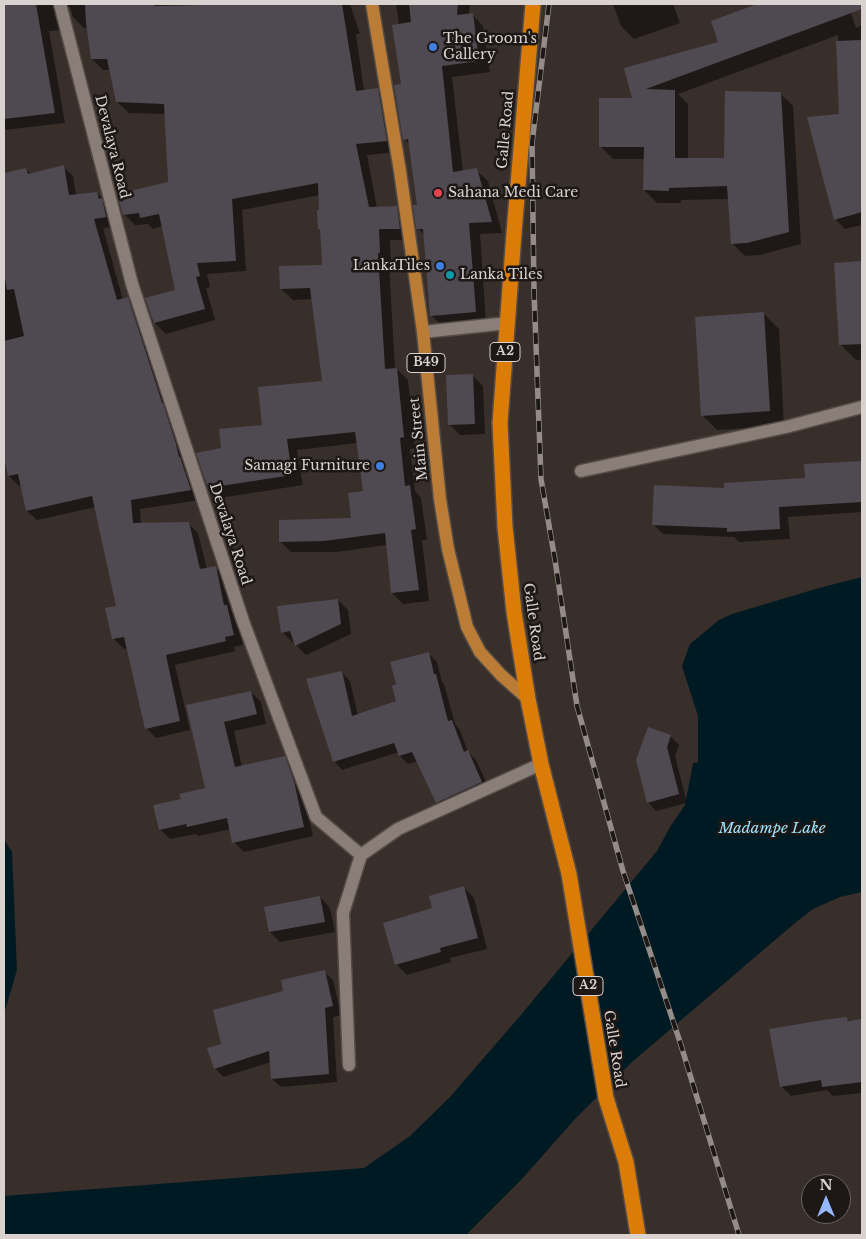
<!DOCTYPE html>
<style>
body{margin:0}
#map{position:relative;width:866px;height:1239px;overflow:hidden;background:#392f2a;font-family:"Libre Baskerville",serif}
canvas{display:block}
.frame{position:absolute;inset:0;border:5px solid #d9d2cf;pointer-events:none}
.north{position:absolute;left:801px;top:1174px;width:50px;height:50px;box-sizing:border-box;background:#1d1816;border:1px solid #686260;border-radius:50%;rotate:0deg;font-size:14px;font-weight:700;line-height:20px;text-align:center;color:#d9d2cf}
.north::after{content:'';display:block;margin:auto;width:18px;height:22px;background:#94b7fd;clip-path:polygon(50% 0,100% 100%,50% 72%,0 100%)}
</style>
<div id="map">
<canvas width="866" height="1239"></canvas>
<div class="frame"></div>
<div class="north">N</div>
</div>
<script>
const g = document.querySelector('canvas').getContext('2d');
g.lineJoin = 'round';
function fillPath(path, color) {
  g.fillStyle = color;
  g.fill(path, 'evenodd');
}
function stroke(path, color, width, dash) {
  g.strokeStyle = color;
  g.lineWidth = width;
  g.lineCap = dash ? 'butt' : 'round';
  g.setLineDash(dash || []);
  g.stroke(path);
}
function write(font, color, halo, rows, align = 'center') {
  g.font = font + ' "Libre Baskerville",serif';
  g.lineWidth = 5;
  g.setLineDash([]);
  g.textBaseline = 'middle';
  g.strokeStyle = halo;
  g.fillStyle = color;
  for (const [text, x, y, turn = 0] of rows) {
    g.save();
    g.translate(x, y);
    g.rotate((+turn || 0) * Math.PI / 180);
    g.textAlign = isNaN(turn) ? turn : align;
    if (halo) g.strokeText(text, 0, 0);
    g.fillText(text, 0, 0);
    g.restore();
  }
}
const water = new Path2D(`
 M862 577V892L840 897 813 909 795 923 632 1062 575 1119 521 1180 466 1235H4V1196L364 1168 410 1136 450 1097 520 1016 657 851 670 827 685 805 693 763 698 762V716L682 666 690 644 719 620 732 614 819 588Z
 M4 839 12 852 17 970 4 1014Z`);
const shadow = new Path2D(`
 M4 4H246V5L350 4 360 34H356L364 91 377 89 388 100 397 152 367 155 377 208 396 207 407 218 410 240H390L391 263H389L395 369H397L408 380 415 448 410 449 415 491 421 498 427 540H422L429 601 403 604 392 593 387 545 336 552H291L280 541 352 519 365 492 358 443 297 450 303 485 220 498 209 487 222 449 263 426 324 383 313 299 293 300 281 289 323 266 322 231 319 228 321 211 320 195 242 210 246 271 207 274 210 287 206 288 215 320 166 334 155 323 176 291 163 226 153 229 148 224 135 225 124 214 169 182 166 114 129 113 117 102 110 70H103L92 59 88 28H84L73 17 70 7H69L63 13 66 30 49 31 65 123 4 130Z
 M396 4H470L469 15 472 14 483 26 490 72 452 77 463 172 476 170 488 181 502 233 480 234 486 323 442 326 431 315 425 236 418 228V206L410 145 404 139 399 25Z
 M613 4H673L680 23 634 39 621 26Z
 M760 4H848L856 28 862 25V91L849 97 839 87 838 35 678 94 688 104V160L725 159 780 93 793 106 801 244 760 255 745 256 732 243 729 199 681 200V203H657L644 190 645 159H613L601 147 634 99 625 68 720 43 712 22Z
 M862 108V225L845 229 835 219 809 123Z
 M63 167 73 176 76 195 97 193 107 203 115 227 103 228 123 300 127 299 137 308 200 500 140 509 141 524 188 523 198 533 207 569 215 567 225 577 232 612 237 616 243 645 234 647 235 651 175 665 190 730 156 738 146 728 128 648 124 649 114 639 118 607 96 507 37 520 27 511 22 485 19 486 9 476 4 451V174L26 169 31 174Z
 M862 263V360H856L841 345 835 264Z
 M764 314 779 329 784 426 717 430 702 415Z
 M473 376 483 386 485 434 460 435 450 425Z
 M862 462V512L788 517 790 539 739 542 734 537 663 534 653 524 726 489 806 479V466Z
 M338 600 348 610 351 634 306 655 296 645 295 642 293 643 283 633 279 607Z
 M428 653 437 662 442 682 444 684 455 724 460 730 468 752 476 760 490 790 446 811 437 802 418 761 408 764 400 756 399 752 342 770 334 761 342 672 350 681 358 715 397 702V685Z
 M251 692 261 702 266 724 234 731 242 767 284 757 294 767 303 792 313 836 244 852 234 842 231 829 198 836 196 834 170 839 160 829 182 800 207 789 188 706Z
 M670 736 679 745 675 756 687 803 656 811 648 802Z
 M464 888 474 898 487 949 450 958 451 962 407 975 397 965 384 923 434 909Z
 M320 897 330 908 335 932 280 942 270 932Z
 M324 972 333 980 341 1015 333 1017 337 1082 281 1087 272 1079 271 1062 223 1077 215 1068 223 1045Z
 M847 1018 850 1022 862 1020V1093L833 1096 827 1090 791 1096 781 1086Z`);
const building = new Path2D(`
 M4 4H36L55 113 4 119Z
 M85 4H154V6L256 4H342L356 91 378 88 387 141 356 144 369 207 397 206 400 229H379L380 253H378L385 369 397 368 404 437 400 438 405 486 410 485 416 529 411 530 419 590 391 593 385 533 324 541 279 542V520L351 518 348 493 363 491 355 432 287 439 292 475 208 488 196 453 221 448 219 429 262 425 258 387 322 381 310 288 280 289 279 266 322 265 320 229H318L317 210H319L318 183 232 199 236 261 197 263 200 276 196 277 205 309 154 323 145 298 175 290 159 214 140 218 139 213 123 215 117 194 168 182 164 104 116 102 107 59H91L86 23Z
 M409 4H458L457 15 473 13 479 61 442 66 453 172 477 168 492 222 469 223 476 312 430 316 423 229H416L413 205H417L408 139 403 140 394 85 401 84 392 25 411 22Z
 M757 4H862V9L646 89 675 90V158H724L725 91 781 92 789 232 747 243 731 244 727 186 669 188V191L643 190 644 147H599V98H632L624 68 718 42 711 21Z
 M862 40V212L834 220 807 117 839 114 836 41Z
 M64 165 69 195 97 192 99 199 102 198 106 217 94 219 117 300 128 297 159 393 162 403H163L176 444 179 457H180L191 490 131 500 133 523 189 522 200 569 216 566 224 605H227L234 635 225 637 226 641 166 655 180 721 145 729 124 637 112 639 105 608 116 606 92 496 26 511 18 474 8 476 4 457V341L24 336 14 289 7 290 4 274V173L26 168 28 174Z
 M862 261V344L839 345 834 263Z
 M764 312 770 411 701 416 695 317Z
 M473 374 475 424 448 425 446 375Z
 M862 461V502L779 507 780 529 727 532V528L652 525 654 485 724 488V483L805 478 804 464Z
 M338 599 341 624 295 646 290 631 281 633 277 606Z
 M429 652 434 674H436L448 721 452 720 464 752 468 750 482 782 436 803 412 752 399 756 394 743 333 762 306 679 342 671 352 716 396 701 392 686 396 684 390 662Z
 M251 691 257 714 224 722 235 767 285 756 294 781 304 827 232 843 227 818 187 827 186 824 159 830 153 805 181 799 179 794 205 788 186 705Z
 M648 727 671 735 667 747 679 794 647 803 636 760Z
 M464 886 478 938 440 948 441 952 395 965 383 923 432 908 429 896Z
 M320 896 325 922 269 932 264 907Z
 M325 970 333 1006 325 1008 329 1074 271 1079 269 1051 214 1069 207 1048 221 1044 213 1010 283 991 281 980Z
 M847 1017 848 1021 862 1019V1082L822 1087 821 1080 780 1087 769 1029 823 1020Z`);
const street = new Path2D(`
 M60 4 132 284 243 621 316 817 361 855 398 829 541 764
 M423 332 508 323
 M581 471 786 427 862 407
 M349 1065 343 913 361 855`);
const primary = new Path2D(`
 M372 4 400 171 423 332 440 499 448 549 467 627 480 652 501 675 528 699`);
const highway = new Path2D(`
 M533 4 514 233 500 423 505 527 514 612 528 699 541 764 569 874 606 1098 626 1162 638 1235`);
const rail = new Path2D(`
 M549 4 532 143 534 291 541 479 555 560 577 706 623 871 680 1042 739 1235`);
const markers = [
 [433,47,5,"#3f7fe0"],
 [438,193,5,"#e0444e"],
 [440,266,5,"#3f7fe0"],
 [450,275,5,"#0f9aa8"],
 [380,466,5,"#3f7fe0"]
];
const shields = [
 [505,352,30],
 [426,363,38],
 [588,986,30]
];
const shieldNames = [
 ["A2",505,352],
 ["B49",426,363],
 ["A2",588,986]
];
const poiNames = [
 ["The Groom's",443,39],
 ["Gallery",443,55],
 ["Sahana Medi Care",448,193],
 ["LankaTiles",430,266,"right"],
 ["Lanka Tiles",460,275],
 ["Samagi Furniture",370,466,"right"]
];
const streetNames = [
 ["Galle Road",506,130,-85],
 ["Devalaya Road",112,147,76],
 ["Main Street",419,439,-96],
 ["Devalaya Road",230,534,72],
 ["Galle Road",533,622,82],
 ["Galle Road",614,1049,81]
];
const waterNames = [
 ["Madampe Lake",772,829]
];
fillPath(water, '#001a23');
fillPath(shadow, '#0007');
fillPath(building, '#4f4952');
stroke(street, '#544b47', 15);
stroke(primary, '#544b47', 15);
stroke(highway, '#544b47', 18);
stroke(street, '#8a7e78', 12);
stroke(primary, '#bb7d35', 12);
stroke(highway, '#db7c08', 15);
stroke(rail, '#948c88', 5.5);
stroke(rail, '#1d1816', 4, [11]);
for (const [x, y, r, color] of markers) {
  const dot = new Path2D();
  dot.arc(x, y, r, 0, 2 * Math.PI);
  g.fillStyle = color;
  g.fill(dot);
  stroke(dot, '#1d1816', 2);
}
for (const [x, y, w] of shields) {
  const box = new Path2D();
  box.roundRect(x - w / 2, y - 9.5, w, 19, 4);
  g.fillStyle = '#1d1816';
  g.fill(box);
  stroke(box, '#d9d2cf', 1);
}
write('bold 12px', '#d9d2cf', null, shieldNames);
write('14px', '#d9d2cf', '#1d1816', poiNames, 'left');
write('14px', '#d9d2cf', '#1d1816', streetNames);
write('italic 15px', '#9ee1fa', '#1d1816', waterNames);
</script>
